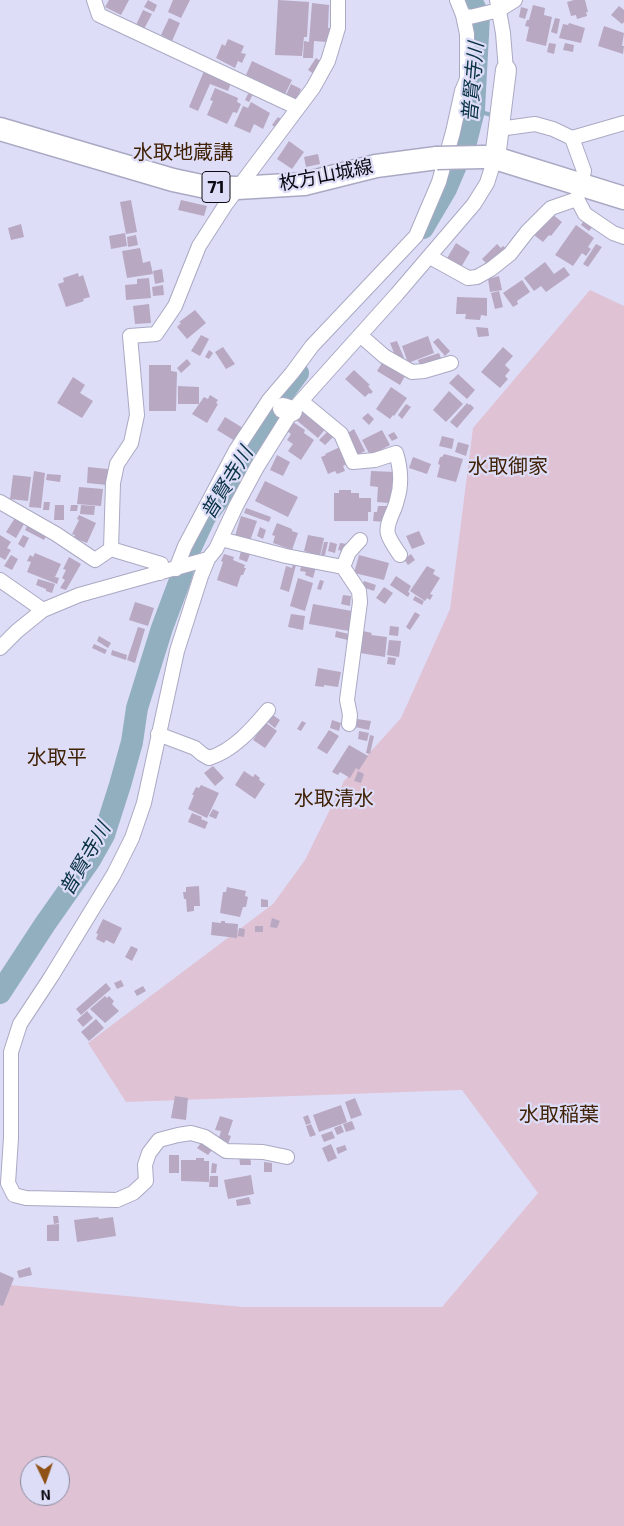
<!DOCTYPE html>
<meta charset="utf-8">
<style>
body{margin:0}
#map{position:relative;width:624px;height:1526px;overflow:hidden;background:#deddf8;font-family:"Exo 2",sans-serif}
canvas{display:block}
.north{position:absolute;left:20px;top:1456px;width:50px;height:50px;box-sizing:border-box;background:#deddf8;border:1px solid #8a899c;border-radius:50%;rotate:177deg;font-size:14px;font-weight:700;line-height:20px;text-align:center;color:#0b0a13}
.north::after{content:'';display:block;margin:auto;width:18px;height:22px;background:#8f5116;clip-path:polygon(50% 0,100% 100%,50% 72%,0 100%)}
</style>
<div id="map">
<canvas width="624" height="1526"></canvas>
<div class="north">N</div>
</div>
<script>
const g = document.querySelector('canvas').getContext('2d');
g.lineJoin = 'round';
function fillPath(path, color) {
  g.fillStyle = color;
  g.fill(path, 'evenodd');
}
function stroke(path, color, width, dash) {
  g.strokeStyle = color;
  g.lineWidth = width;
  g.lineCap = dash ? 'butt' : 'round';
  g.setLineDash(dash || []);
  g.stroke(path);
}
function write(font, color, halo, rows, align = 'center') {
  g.font = font + ' "Exo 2","Noto Sans JP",sans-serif';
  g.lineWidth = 4.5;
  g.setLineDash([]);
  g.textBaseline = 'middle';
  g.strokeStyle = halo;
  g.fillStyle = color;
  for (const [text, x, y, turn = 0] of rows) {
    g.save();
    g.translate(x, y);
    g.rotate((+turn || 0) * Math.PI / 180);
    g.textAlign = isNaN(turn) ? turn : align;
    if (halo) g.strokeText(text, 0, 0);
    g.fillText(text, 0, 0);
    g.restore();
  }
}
const green = new Path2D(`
 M590 290 624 306V1526H0V1284L243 1307H442L538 1193 462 1090 126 1102 88 1043 273 904 305 860 344 781 401 718 450 609 473 428ZM30 1466H60V1496H30Z`);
const stream = new Path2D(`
 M474 110 495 116`);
const river = new Path2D(`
 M423 228 446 189 466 142 474 110 479 16 471 0
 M0 993 45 924 90 860 104 835 120 785 132 742 137 708 162 628 180 580 187 556 205 517 218 500 278 400 298 373`);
const building = new Path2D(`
 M109 0H129L121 15 105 7Z
 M148 0 157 5 154 12 144 7Z
 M173 0H190L181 18 168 12Z
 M278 0 309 2 307 37H304L302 56 275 55Z
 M574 0H585L588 12H586L587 16 577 19 576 15 571 16 567 2Z
 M312 3 329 5 328 28H330L329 40 327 42 314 41 313 58H303L304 41 309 42Z
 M533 5 545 8 544 15 552 17 546 46 526 41 529 27 525 26 527 20H529Z
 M619 6 624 10V22L622 24 611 15Z
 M521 7 528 9 525 19 519 17Z
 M143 10 152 14 144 29 136 25Z
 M169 18 180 23 172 41 161 35Z
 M555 18 560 19 557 34 551 32Z
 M569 23 585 28 581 43 559 38 563 24 568 25Z
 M604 26 624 33 622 46H624L623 54 598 46Z
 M228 39 244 46 241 53 246 54 242 63 238 61 235 68 216 58 222 44 225 46Z
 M549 43 556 44 554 54 547 52Z
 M565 43 574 45 573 52 563 50Z
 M316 58 322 62 314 74 308 70Z
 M252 61 292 80 285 94 246 75Z
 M204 71 231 83 228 91 210 84 198 111 189 107Z
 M291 84 301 89 296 100 286 95Z
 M215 88 238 98 237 102 241 104 237 113 233 112 227 124 207 115 213 101 210 100Z
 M249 92 253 94 249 102 245 100Z
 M251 102 270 113 263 129 254 124 250 133 234 126 243 106 248 108Z
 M278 117 281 119 275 127 272 125Z
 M289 141 304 152 292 169 277 159Z
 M318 154 320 164 306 167 304 157Z
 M131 200 137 232 126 234 120 202Z
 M181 200 207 206 204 216 178 210Z
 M552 214 562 222 551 236 549 235 543 242 534 235Z
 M585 219 594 225 589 231 581 225Z
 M21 224 24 237 11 240 8 228Z
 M576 225 594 238 588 247 591 249 586 256 582 253 573 266 555 255Z
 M125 233 127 246 111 249 109 236Z
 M136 235 138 245 128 247 127 237Z
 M456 243 470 252 460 269 446 260Z
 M497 244 501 248 503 246 507 249 488 265 482 259Z
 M596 244 602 247 588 267 583 264Z
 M140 248 143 263 150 261 153 274 127 278 122 251Z
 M545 262 554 274 564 267 570 275 546 292 541 286 534 291 524 278Z
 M162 269 164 282 155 284 153 271Z
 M78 273 79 277 83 275 90 297 83 299 84 301 66 307 58 284 64 282 63 278Z
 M499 276 502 290 490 292 488 279Z
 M149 278 151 298 126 300 125 285 137 284V279Z
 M522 280 530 292 517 301 518 304 513 307 503 293Z
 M163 285 164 295 153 296 152 287Z
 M499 291 503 307 495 309 491 293Z
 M457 297 487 298V316L481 315 480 320 465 319 466 314H456Z
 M149 304 151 323 135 324 133 306Z
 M195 310 206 323 187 339 177 327 181 323 179 322Z
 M476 327 488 328 489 336 478 337Z
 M201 335 209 339 200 356 191 351Z
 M428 336 434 353 408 363 402 346Z
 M438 338 450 351 445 356 433 342Z
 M397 341 404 358 397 360 390 343Z
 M223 347 235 364 226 369 215 352Z
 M503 347 513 356 505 365 510 370 505 376 508 379 500 388 481 372Z
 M209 350 213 353 209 359 205 357Z
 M439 353 442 361 421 368 418 360Z
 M187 359 191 364 181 373 177 368Z
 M382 363 405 376 400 385 377 371Z
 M149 365H171V371L177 372 176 411H149Z
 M354 370 370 385 368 386 373 392 370 394 369 393 365 397 345 379Z
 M458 374 475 390 467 399 449 383Z
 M73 377 85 385 80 393 93 401 82 418 57 403Z
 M178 386 199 387V404H178Z
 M391 387 407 398 394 416 393 415 390 419 376 409Z
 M449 391 463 404 446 422 433 410Z
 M210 395 218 400 216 403 218 404 207 423 192 414 204 397 208 399Z
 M467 403 469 405 470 404 474 408 457 428 450 422Z
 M406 404 411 407 402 419 398 415Z
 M303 411 326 428 318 438 295 419Z
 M368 413 374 419 369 425 362 418Z
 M225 417 243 428 235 441 217 430Z
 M293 422 305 430 304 433 314 440 301 460 288 451 293 444 287 440 291 434 287 431Z
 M330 429 335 435 325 445 319 440Z
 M354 429 365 451 357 455 346 434Z
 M382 430 390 445 381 450 383 453 377 456 375 452 370 455 362 440Z
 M394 432 398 438 392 441 388 435Z
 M442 436 454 439 452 449 439 446Z
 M458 442 469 445 466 456 455 452Z
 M340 447 347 464 343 466 345 471 337 474 335 471 328 474 321 457 326 455 325 454Z
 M444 454 463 459 456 482 437 477 440 465 438 464 440 457H442Z
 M277 455 290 462 283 476 270 470Z
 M413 457 431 464 427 474 409 468Z
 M88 467 108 469 107 485 87 483Z
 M34 471 45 473 41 508 29 507Z
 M371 471 396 472 395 489H392L389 503 377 502 378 487 370 486Z
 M47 474 61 475 60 482 46 480Z
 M13 475 31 477 28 501 10 499Z
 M265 481 298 497 288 517 255 501Z
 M79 487 103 489 101 506 77 504Z
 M339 490H351V493H359V498H371V512H368V521H334V493H339Z
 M44 502H50L49 510H43Z
 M55 505H64V520H54Z
 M71 505H78L77 511H70Z
 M81 505 95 506 94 515 80 514Z
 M378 506H388L385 522 373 521 374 512H377Z
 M246 508 271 517 269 522 244 513Z
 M79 515 96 523 87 543 74 538 75 535 72 534 79 520 77 519Z
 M241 516 257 521 250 541 235 536Z
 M15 518 24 524 16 538 6 532Z
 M277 523 292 529V531L298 533 292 550 273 543 275 536 272 535Z
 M28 524 47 534 44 540 25 530Z
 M260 527 266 530 263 539 257 536Z
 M419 531 425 544 412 549 406 536Z
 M0 535 11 542 7 548 11 550 5 560 0 557Z
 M23 535 29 538 24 548 18 544Z
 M308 535 324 538 320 556 304 551Z
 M324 542H328L325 555H321Z
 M330 542 337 544 335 553 328 551Z
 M340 543 348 544 347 552 338 550Z
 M241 551 250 554 247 562 239 559Z
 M35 553 61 564 55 577 59 578 57 584 27 572 31 562 27 561 30 555 33 557Z
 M224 554 234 557 233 560 245 565 244 568H246L243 575H241L237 587 217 580 223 562 221 561Z
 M411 554 415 560 408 565 404 559Z
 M11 555 18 559 12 570 4 566Z
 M359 555 389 563 384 580 354 573Z
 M69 557 81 564 66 590 60 588 65 580 62 578 66 570 63 569Z
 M302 563 316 567 313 578 305 575 306 572 300 571Z
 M293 564 296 565 289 592 280 589 286 566 292 568Z
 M427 566 435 570 433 574 440 578 430 594 433 595 430 600 427 598 425 601 410 591Z
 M396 576 411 586 408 592 410 593 408 597 390 585Z
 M298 578 313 583 305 611 290 606Z
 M38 579 55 584 52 593 46 591V589L36 585Z
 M320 580 324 581 321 590 317 589Z
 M364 581 376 585 374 591 362 587Z
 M384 587 393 593 385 604 376 598Z
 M343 595 351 596 350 606 341 604Z
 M415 596 424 601 422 605 413 600Z
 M135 602 154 608 148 626 129 620Z
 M313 604 352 611 349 631 309 624Z
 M415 612 420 615 410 630 406 627Z
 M291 614 305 616 303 630 288 627Z
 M390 626 399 627 398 636 389 635Z
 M138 627 145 629 135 663 127 660Z
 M336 631 349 634 348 640 335 637Z
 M363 631 372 633 371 635 387 637 385 657 360 653Z
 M99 636 111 643 108 648 97 641Z
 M389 640 401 641 399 657 387 655Z
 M94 644 107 650 105 654 92 648Z
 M112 650 127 655 126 660 111 655Z
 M388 657 396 658 395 665 387 664Z
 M318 668 341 672 338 687 324 685V687L315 686Z
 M270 713 280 720 275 728 265 720Z
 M357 719 371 721 369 730 355 727Z
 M332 720 341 723 339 731 330 728Z
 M302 721 306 723 301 731 297 729Z
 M265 722 277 731 265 748 253 740Z
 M329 730 339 736 327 754 317 748Z
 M359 731 369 733 367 741 358 739Z
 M370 735 374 736 370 754 366 753Z
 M349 745 368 756 359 770 356 768 350 778 340 772 338 775 332 772Z
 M213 766 224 778 215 786 204 773Z
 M244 771 253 777 255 774 260 778 259 780 265 784 255 799 235 785Z
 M358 771 364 774 361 783 354 781Z
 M201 785 219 793 207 818 188 809 194 795H192L196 787 199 788Z
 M213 809 219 812 216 819 209 816Z
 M192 813 202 817 201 819 208 822 205 829 188 822Z
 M199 886 200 906H194V911L187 912 186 899H184L183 892H186V887Z
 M227 887 246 891 245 896 248 897 246 907H243L240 917 220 913 223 892H226Z
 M261 899 268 900V907H261Z
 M272 918 280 921 277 928 270 927Z
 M103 919 122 928 114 944 106 940 104 943 96 939 98 934 96 933Z
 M221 921H225V923L238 924 237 938 211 935 212 922 221 923Z
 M255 926H263V932H255Z
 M239 928 245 929 244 937 238 936Z
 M131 946 138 949 132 961 125 957Z
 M121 980 124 986 117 989 114 983Z
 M106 983 111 989 81 1015 76 1009Z
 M143 986 146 991 137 996 134 991Z
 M105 996 107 998 109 996 114 1001 112 1004 119 1011 105 1023 90 1009Z
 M87 1011 93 1018 83 1027 77 1020Z
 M96 1019 104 1028 89 1041 81 1032Z
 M175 1096 188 1098 186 1120 171 1118Z
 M355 1098 362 1115 351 1119 345 1102Z
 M341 1105 347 1122 319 1132 313 1115Z
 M308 1115 311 1123 306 1125 303 1117Z
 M220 1116 233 1120 228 1135 231 1136 228 1144 218 1141 221 1131 215 1130Z
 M352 1121 355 1129 346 1132 343 1124Z
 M311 1124 316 1135 310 1137 306 1126Z
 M341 1125 344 1132 337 1135 334 1128Z
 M332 1131 335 1138 324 1142 321 1135Z
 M201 1143 212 1150 208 1155 197 1148Z
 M331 1144 337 1158 328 1162 322 1148Z
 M345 1145 347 1150 338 1154 336 1148Z
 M250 1154 251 1165H240L239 1155Z
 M169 1155H179V1173H169Z
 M196 1158H204V1161H209V1182L181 1181V1160H196Z
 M264 1162 272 1163V1172H264Z
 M212 1163 217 1164 216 1173H211Z
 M251 1175 254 1194 228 1199 224 1180Z
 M210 1176H218V1187H209Z
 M249 1197 251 1204 237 1206 236 1200Z
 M53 1216H58L59 1223 54 1224Z
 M98 1217 99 1219 113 1217 116 1236 77 1242 74 1220Z
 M59 1224V1241H47V1225Z
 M30 1267 32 1275 19 1278 17 1271Z
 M0 1272 14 1278 3 1306 0 1305Z`);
const street = new Path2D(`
 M94 0 99 15 298 108
 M457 0 463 15 470 17 499 10 515 0
 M497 0 503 33 506 70
 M499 129 535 124 553 129 572 138 584 171 577 199 585 214 613 233 624 237
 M572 138 624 123
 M430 257 468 278 477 277 491 269 510 254 527 232 551 208 577 199
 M360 335 384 356 412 372 424 371 451 363
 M301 401 341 434 353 462 375 460 396 453C401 469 402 484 397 500 395 511 385 524 388 534 390 541 396 549 400 555
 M0 502 56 534 95 560 111 549 161 564 160 573
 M221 539 286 556 343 567 359 591 360 602 347 700 350 715 349 724
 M111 549 113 483 117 464 131 443 137 415 130 336 156 334 175 306 199 246 226 204 313 88 328 61 338 28V0
 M208 559 201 576 177 651 144 803 132 838 114 874 51 977 20 1024 11 1052V1138L8 1183 14 1195 26 1198 117 1200 133 1193 146 1181 145 1165 149 1153 159 1140 178 1135 191 1133 205 1137 226 1151 263 1152 287 1157
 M343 567 349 552 360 540
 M176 569 185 546 236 450 269 400 292 373 312 346 416 236 439 182 453 132 462 91 467 79V34L463 15
 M0 580 43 610
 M0 648 17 631 43 610 79 595 208 559 216 549 236 506 257 467 292 411 397 294 474 204 487 183 495 158
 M158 734 195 748 202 754 209 758C233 751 253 728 268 710`);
const secondary = new Path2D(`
 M495 158 506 70
 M283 408 292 411`);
const primary = new Path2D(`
 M0 129 173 180 206 187 237 188 304 184 376 166 437 158
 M483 157 495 158 624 198`);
const primaryBridge = new Path2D(`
 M437 158 483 157`);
const shields = [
 [216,187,28]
];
const shieldNames = [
 ["71",216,187]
];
const streetNames = [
 ["枚方山城線",326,175,-11]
];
const waterNames = [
 ["普賢寺川",473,82,-85],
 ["普賢寺川",227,483,-59],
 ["普賢寺川",85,859,-60]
];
const neighbourhoodNames = [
 ["水取地蔵講",183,152],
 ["水取御家",508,466],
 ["水取平",57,757],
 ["水取清水",334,798],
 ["水取稲葉",559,1114]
];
fillPath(green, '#dfc3d5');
stroke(stream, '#92afc0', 4);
stroke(river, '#92afc0', 22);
fillPath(building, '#b8a8c2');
stroke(street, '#aaa9c3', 16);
stroke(secondary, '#aaa9c3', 22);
stroke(primary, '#aaa9c3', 25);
stroke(street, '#fff', 14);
stroke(secondary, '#fff', 20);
stroke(primary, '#fff', 22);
stroke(primaryBridge, '#aaa9c3', 25, []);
stroke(primaryBridge, '#fff', 22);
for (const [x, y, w] of shields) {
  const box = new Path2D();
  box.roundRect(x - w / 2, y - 15.5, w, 31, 4);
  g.fillStyle = '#deddf8';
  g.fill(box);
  stroke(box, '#0b0a13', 1);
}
write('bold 18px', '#0b0a13', null, shieldNames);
write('19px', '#0b0a13', '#deddf8', streetNames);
write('italic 20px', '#093245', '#deddf8', waterNames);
write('20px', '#402207', '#deddf8', neighbourhoodNames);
</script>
